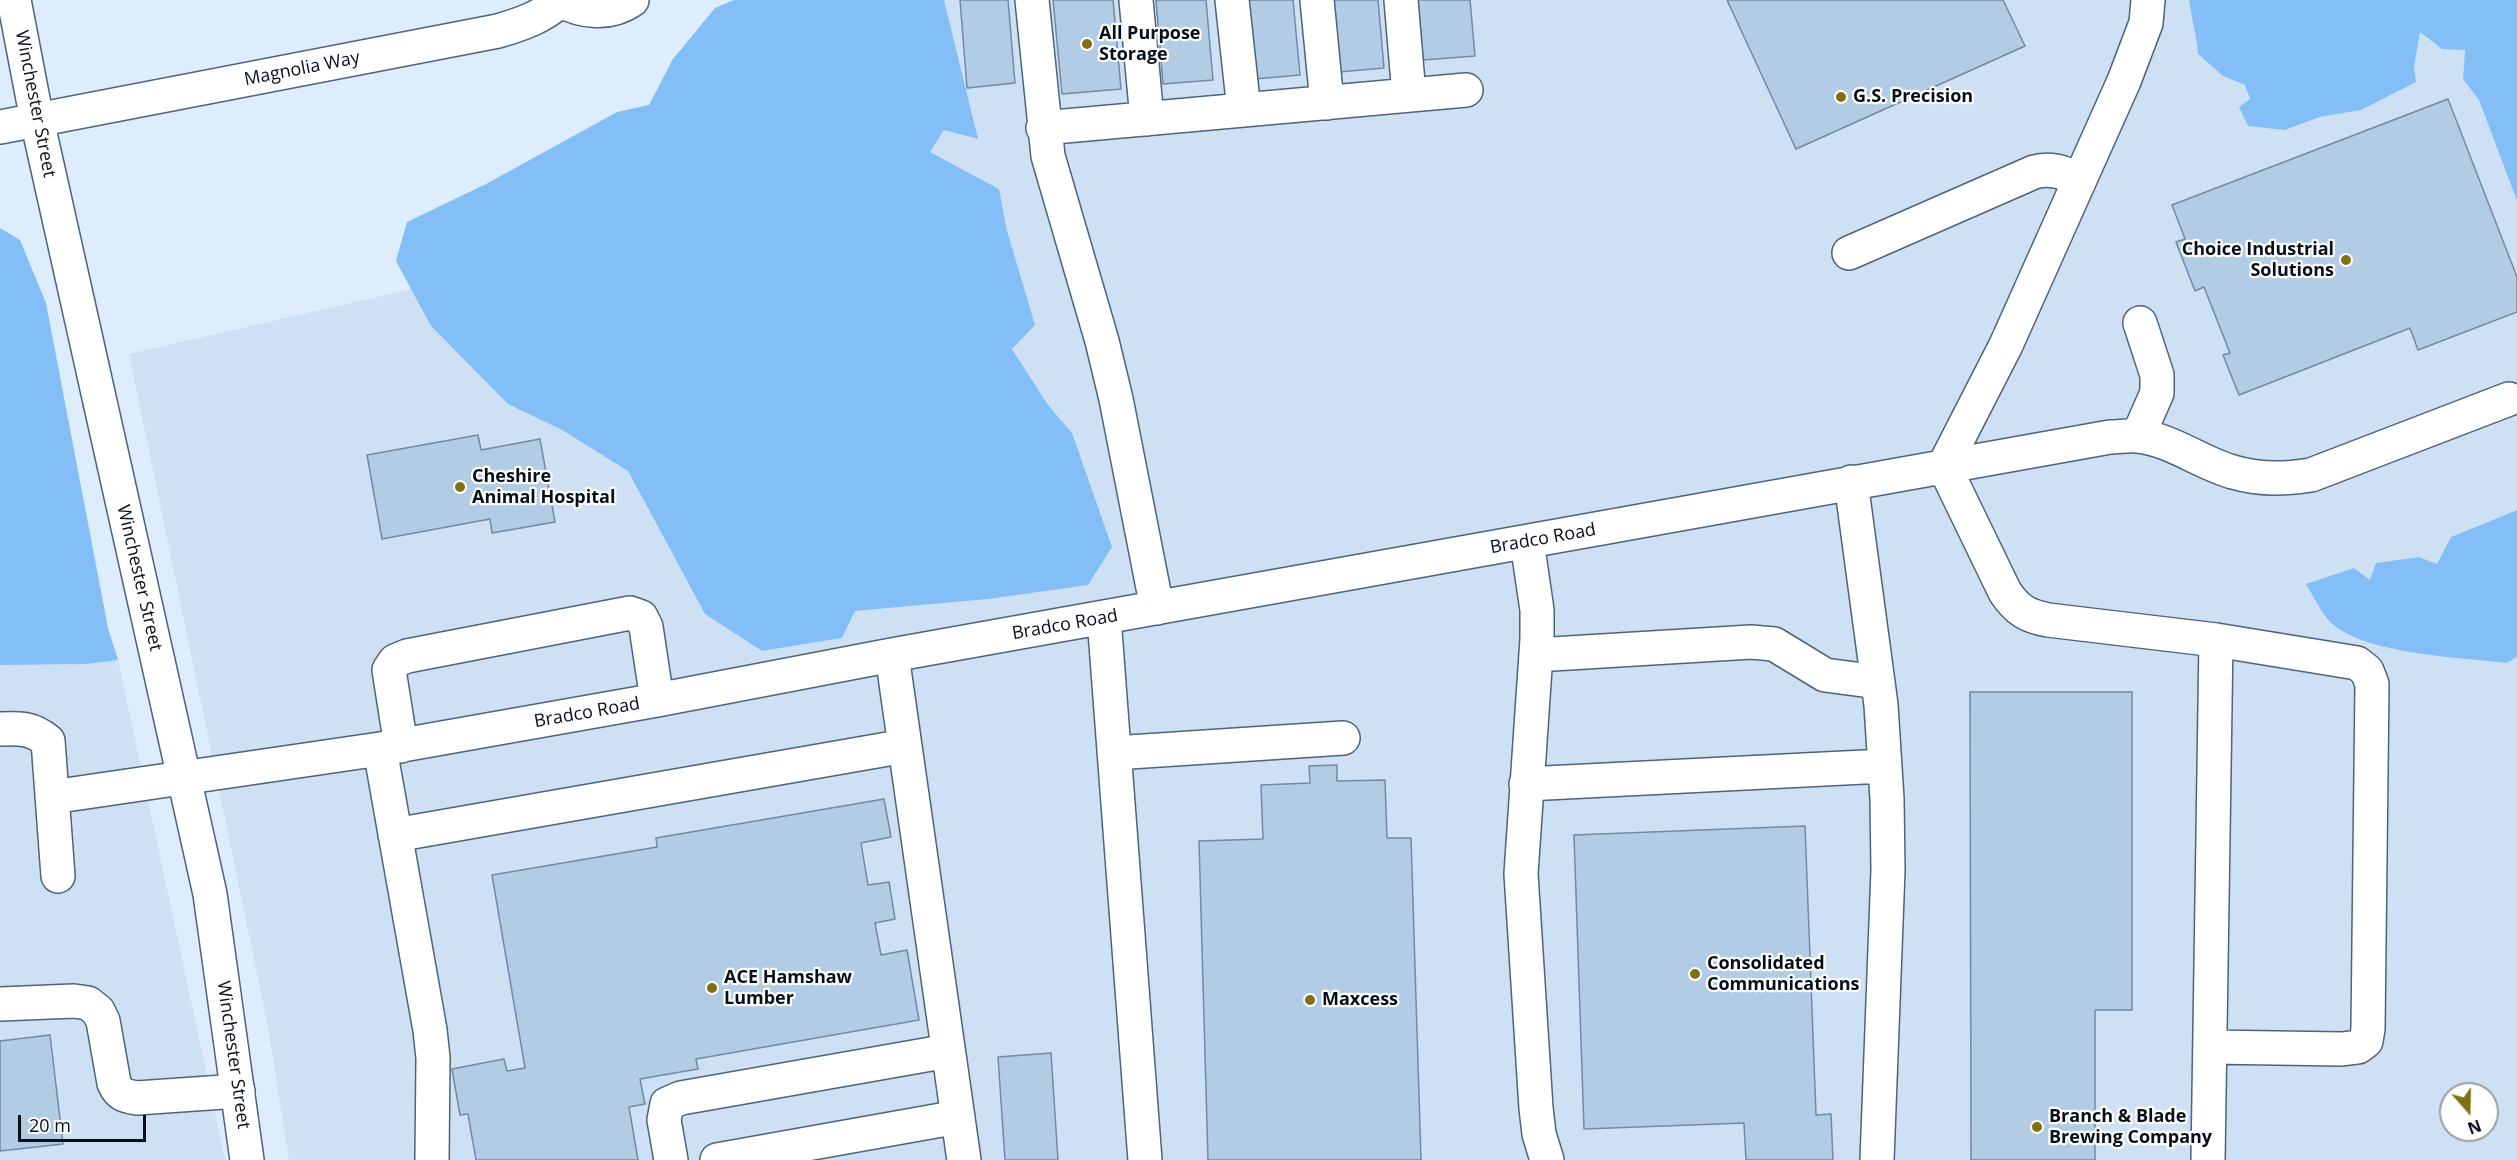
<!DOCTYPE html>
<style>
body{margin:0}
#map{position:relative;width:2517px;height:1160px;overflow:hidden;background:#ddedfd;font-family:"Open Sans",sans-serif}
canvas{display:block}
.north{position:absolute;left:2439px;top:1082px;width:60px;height:60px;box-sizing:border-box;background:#fff;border:2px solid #9b9fa2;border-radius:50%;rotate:160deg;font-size:16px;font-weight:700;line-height:24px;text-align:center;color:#060e17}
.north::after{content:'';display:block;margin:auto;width:21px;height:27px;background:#807010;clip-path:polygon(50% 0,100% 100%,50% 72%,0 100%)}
.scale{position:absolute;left:18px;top:1115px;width:128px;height:27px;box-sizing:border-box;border:3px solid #060e17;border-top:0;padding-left:8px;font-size:18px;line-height:21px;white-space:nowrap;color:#060e17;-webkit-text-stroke:4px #fff;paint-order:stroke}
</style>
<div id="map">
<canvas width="2517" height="1160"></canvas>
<div class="north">N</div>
<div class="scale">20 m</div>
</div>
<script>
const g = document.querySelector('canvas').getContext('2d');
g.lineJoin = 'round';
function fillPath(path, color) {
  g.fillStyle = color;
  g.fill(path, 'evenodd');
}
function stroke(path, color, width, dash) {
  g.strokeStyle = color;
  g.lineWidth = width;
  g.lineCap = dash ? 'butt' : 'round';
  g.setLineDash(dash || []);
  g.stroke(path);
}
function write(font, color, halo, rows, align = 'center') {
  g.font = font + ' "Open Sans",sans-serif';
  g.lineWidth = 4.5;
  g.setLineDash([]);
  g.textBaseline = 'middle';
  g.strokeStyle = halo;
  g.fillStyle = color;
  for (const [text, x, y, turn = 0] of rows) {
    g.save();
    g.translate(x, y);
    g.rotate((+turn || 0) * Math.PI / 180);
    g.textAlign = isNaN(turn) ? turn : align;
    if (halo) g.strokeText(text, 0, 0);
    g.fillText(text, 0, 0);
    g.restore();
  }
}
const built = new Path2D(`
 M944 0H2189L2190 13 2196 31 2198 54 2223 76 2245 85 2250 99 2285 130 2320 117 2361 110 2415 82 2414 67 2420 32 2442 49 2465 50 2463 79 2479 100 2517 201V510L2451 537 2437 564 2419 557 2376 563 2370 581 2417 652 2507 663 2517 657V1160H289L268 1027 129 354 412 289 431 326 508 404 562 430 628 471 705 614 762 651 842 638 855 611 988 599 1072 433 1048 405 1012 349 1007 231 999 189 930 152 944 130 977 139ZM2451 1094H2487V1130H2451Z
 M118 660 225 1160H0V665L87 664Z`);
const green = new Path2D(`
 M734 0H944L978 139 944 130 930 152 999 189 1007 231 1035 325 1012 349 1048 405 1072 433 1112 547 1088 585 988 599 855 611 842 638 762 651 705 614 628 471 562 430 508 404 431 326 396 261 407 222 486 184 617 112 649 105 673 59 715 8Z
 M2189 0H2517V201L2479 100 2463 79 2465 50 2442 49 2420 32 2414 67 2416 82 2361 110 2320 117 2285 130 2248 126 2239 107 2250 99 2245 85 2223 76 2198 54C2197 36 2191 18 2189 0Z
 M0 228 20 240 46 303 108 628 118 660 87 664 0 665Z
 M2517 510V657L2507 663C2459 657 2373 655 2335 626 2323 617 2314 597 2306 584L2354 568 2370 580 2376 563 2419 557 2437 564 2451 537Z`);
const building = new Path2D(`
 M960 0H1008L1015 83 967 88Z
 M1053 0H1113L1121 89 1062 94Z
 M1156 0H1206L1213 80 1163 84Z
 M1248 0H1293L1300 75 1255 79Z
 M1333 0H1378L1384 68 1339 72Z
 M1418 0H1470L1475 56 1423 60Z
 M1727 0H2003L2025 46 1796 149Z
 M2448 99 2517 277V312L2418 350 2410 328 2239 395 2223 355 2230 353 2204 287 2195 291 2176 242 2185 239 2172 205Z
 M478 435 481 450 540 439 555 522 492 533 490 519 382 539 367 455Z
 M1970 692H2132V1010H2095V1160H1971Z
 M1337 765V781L1385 780 1387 838H1411L1421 1160H1208L1199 841 1263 839 1261 785 1310 783 1309 766Z
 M884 799 891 837 861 843 868 885 889 882 895 919 875 923 881 955 907 950 919 1020 696 1059 698 1069 640 1079 645 1104 629 1107 638 1160H476L468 1114 460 1115 452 1069 504 1059 507 1071 525 1068 492 875 657 847 656 838Z
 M1805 826 1816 1115 1831 1114 1833 1160H1746L1744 1123 1584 1129 1574 835Z
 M50 1035 63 1144 0 1151V1041Z
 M1051 1053 1058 1160H1005L998 1057Z`);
const minor = new Path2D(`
 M559 0C582 12 609 16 632 0
 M1032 0 1048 156 1102 341 1116 399 1157 608
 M1136 0 1147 119
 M1232 0 1244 110
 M1317 0 1327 103
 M1401 0 1409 95
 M0 127 498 31C522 24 542 17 560 1
 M1043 128 1466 90
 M1849 253 2034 172C2051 167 2064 173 2080 179
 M2138 436 2157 393V375L2140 323
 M1944 466 2005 592C2017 610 2027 616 2048 620L2216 640 2357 663 2367 671 2372 684 2368 1029 2366 1041 2358 1047 2342 1049 2210 1047
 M1944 466 2006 345 2124 81 2146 23 2148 0
 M1851 482 1881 705 1887 799 1888 870 1877 1160
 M1527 542 1537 610V639L1521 874 1536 1108 1539 1134 1547 1160
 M1104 618 1145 1160
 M892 655 964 1160
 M1536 655 1751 642 1774 644 1825 675 1878 682
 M0 729C20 728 32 728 48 741L58 876
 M401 746 389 670 395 661 407 656 630 613 641 617 646 627 657 700
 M380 749 430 1030 433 1058 432 1160
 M1114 753 1343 738
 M1526 784 1884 766
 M52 797 380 749 657 700 892 655 2110 437C2119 437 2129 435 2138 436 2170 439 2203 464 2233 472 2260 480 2284 479 2311 475L2509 399
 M395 835 905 746
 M0 1004 74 1001 88 1003 98 1011 103 1021 114 1083C119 1095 125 1096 137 1098L238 1091
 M671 1160 664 1120 667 1104 681 1098 948 1051
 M717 1160 958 1117
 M2208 1160 2216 640`);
const major = new Path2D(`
 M14 0 37 120 210 894 247 1160`);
const markers = [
 [1087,44,6,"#807010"],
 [1841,97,6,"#807010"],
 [2346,260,6,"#807010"],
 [460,487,6,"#807010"],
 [1695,974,6,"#807010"],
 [712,988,6,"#807010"],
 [1310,1000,6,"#807010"],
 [2037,1127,6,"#807010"]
];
const poiNames = [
 ["All Purpose",1099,34],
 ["Storage",1099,55],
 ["G.S. Precision",1853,97],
 ["Choice Industrial",2334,250,"right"],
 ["Solutions",2334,271,"right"],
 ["Cheshire",472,477],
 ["Animal Hospital",472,498],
 ["Consolidated",1707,964],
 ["Communications",1707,985],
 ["ACE Hamshaw",724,978],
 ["Lumber",724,999],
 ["Maxcess",1322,1000],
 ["Branch & Blade",2049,1117],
 ["Brewing Company",2049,1138]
];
const streetNames = [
 ["Magnolia Way",302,69,-11],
 ["Winchester Street",35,104,79],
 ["Bradco Road",1543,539,-10],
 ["Winchester Street",139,578,77],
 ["Bradco Road",1065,625,-10],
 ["Bradco Road",587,713,-10],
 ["Winchester Street",233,1055,82]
];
fillPath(built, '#cde0f4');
fillPath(green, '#84bef6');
fillPath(building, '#b2cce6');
stroke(building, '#728aa3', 1.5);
stroke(minor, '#4d647b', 36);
stroke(major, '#4d647b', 36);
stroke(minor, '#fff', 33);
stroke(major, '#fff', 33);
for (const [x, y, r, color] of markers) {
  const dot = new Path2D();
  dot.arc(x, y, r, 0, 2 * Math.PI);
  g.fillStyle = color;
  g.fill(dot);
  stroke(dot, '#fff', 2);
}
write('bold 18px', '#060e17', '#fff', poiNames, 'left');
write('18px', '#060e17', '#fff', streetNames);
</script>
